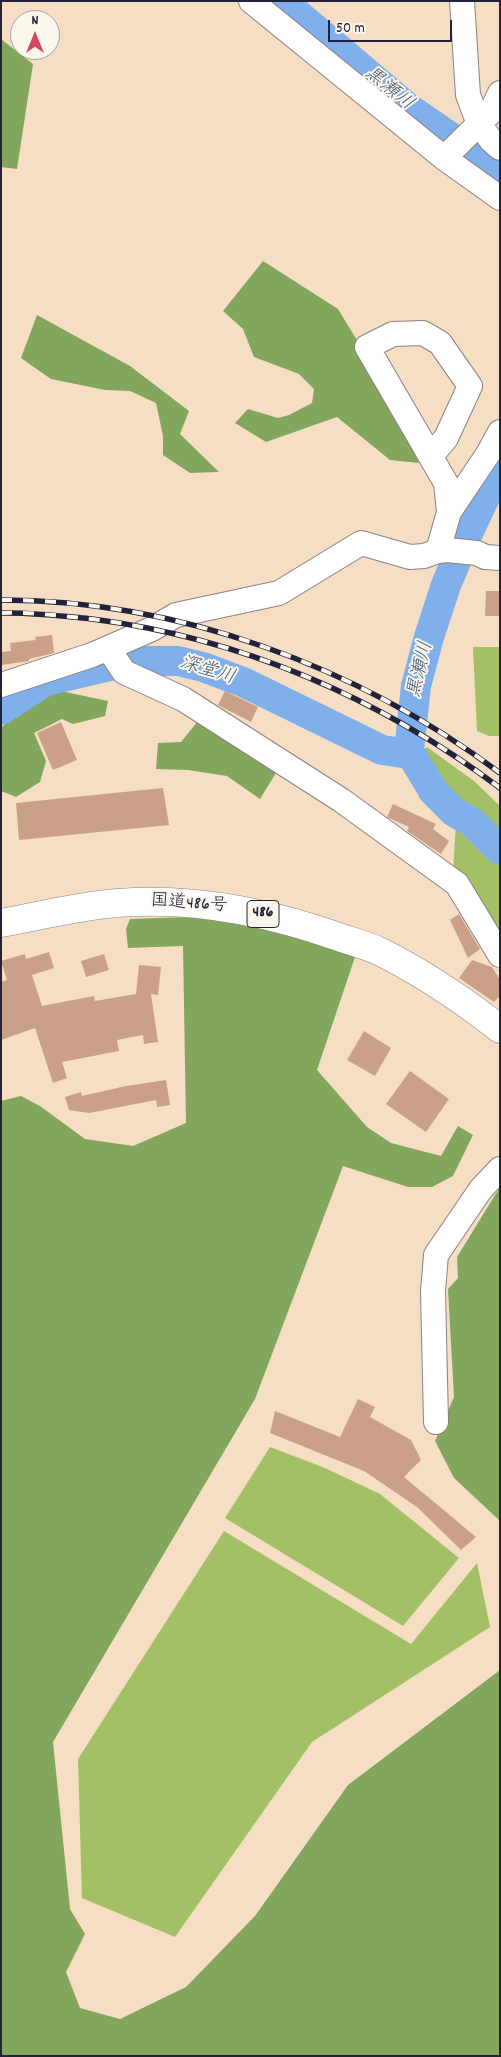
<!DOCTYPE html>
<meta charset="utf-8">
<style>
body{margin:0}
#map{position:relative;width:501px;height:2057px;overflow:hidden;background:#f5dec4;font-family:Dekko,sans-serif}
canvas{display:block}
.frame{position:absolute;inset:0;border:2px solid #22223b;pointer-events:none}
.north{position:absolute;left:10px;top:10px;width:50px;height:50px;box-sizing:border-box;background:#fbf7ec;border:1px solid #a4a2a5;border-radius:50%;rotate:0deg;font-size:14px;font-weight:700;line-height:20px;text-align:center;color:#22223b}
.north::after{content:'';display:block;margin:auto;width:18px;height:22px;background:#d1495b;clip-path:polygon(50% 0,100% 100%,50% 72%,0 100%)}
.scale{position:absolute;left:328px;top:20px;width:124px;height:22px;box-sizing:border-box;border:2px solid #22223b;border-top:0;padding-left:6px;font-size:15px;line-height:18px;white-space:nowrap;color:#22223b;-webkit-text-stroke:4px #fbf7ec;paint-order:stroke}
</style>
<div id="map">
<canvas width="501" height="2057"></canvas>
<div class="frame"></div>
<div class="north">N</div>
<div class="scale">50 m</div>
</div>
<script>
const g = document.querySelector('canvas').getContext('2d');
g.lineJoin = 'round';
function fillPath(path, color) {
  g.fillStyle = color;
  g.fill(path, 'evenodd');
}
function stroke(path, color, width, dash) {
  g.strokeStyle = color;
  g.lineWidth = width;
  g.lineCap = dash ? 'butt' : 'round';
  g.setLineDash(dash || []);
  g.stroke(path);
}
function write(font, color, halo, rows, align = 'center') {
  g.font = font + ' Dekko,"Klee One",sans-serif';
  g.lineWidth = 4;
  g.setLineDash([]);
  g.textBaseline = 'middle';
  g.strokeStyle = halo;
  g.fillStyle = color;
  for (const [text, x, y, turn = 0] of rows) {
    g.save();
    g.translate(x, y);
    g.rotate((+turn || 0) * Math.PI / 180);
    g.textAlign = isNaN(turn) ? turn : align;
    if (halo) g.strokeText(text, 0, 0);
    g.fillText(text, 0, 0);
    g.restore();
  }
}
const green = new Path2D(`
 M473 647H500V736H489L477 731Z
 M427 747 474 781 500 806V941L453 872 456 824 419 798 413 763Z
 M270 1447 325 1468 380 1494 459 1558 403 1626 225 1518Z
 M224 1531 411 1644 477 1563 490 1627 312 1742 175 1937 82 1898 78 1759Z`);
const forest = new Path2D(`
 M1 39 33 64 17 169 1 167Z
 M263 261 338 309 369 360 419 463 390 460 337 417 266 442 235 423 248 409 278 418 289 415 312 403 314 389 299 374 254 357 243 329 223 311Z
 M37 315 130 366 189 411 180 434 219 472 190 473 163 455V436L156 403 130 391 105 390 51 379 21 358Z
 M56 690 108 701 105 716 73 724 62 719 34 733 46 761 40 782 16 797 1 791V728L30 698Z
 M199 720 279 768 260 799 227 776 188 770 156 769 158 743 181 742Z
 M188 917 233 920 284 933 355 957 317 1070 367 1127 391 1143 441 1156 458 1126 473 1135 453 1176 432 1187H408L343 1166 255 1399 53 1742 70 1909 85 1934 66 1972 80 2008 120 2019 186 1987 255 1916 348 1785 500 1670V2056H1V1101L21 1096 40 1106 85 1139 133 1146 186 1123 183 946 128 948 126 929 130 919Z
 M500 1187V1521L454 1478 435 1441 454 1397 448 1289 458 1278 457 1257Z`);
const river = new Path2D(`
 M282 1 407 107 500 171
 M500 465 469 531 446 585 429 637 416 686 409 751 434 792 454 812 473 823 500 850
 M1 710 46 681 132 661H178L203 667 243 682 382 750 403 753 409 751`);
const building = new Path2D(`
 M486 591H500V616H485Z
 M52 635 54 653 29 659V661L1 665V652L11 651 10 643 36 640 35 637Z
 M225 691 258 707 251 722 218 705Z
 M61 722 77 760 53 770 37 733Z
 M163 788 169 825 19 840 16 803Z
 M393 804 436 824 433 829 449 841 441 854 407 831 409 827 387 817Z
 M459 914 480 949 468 958 450 920Z
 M49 952 54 968 32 975 42 1006 94 996 95 1001 136 994 139 965 161 967 158 995 151 994 158 1042 144 1044 143 1035 117 1040 119 1051 62 1062 67 1078 53 1083 35 1028 1 1040V982L7 980 1 961 25 954 26 959Z
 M104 954 109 970 86 977 81 961Z
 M472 960 492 967 500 980V996L494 1002 459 978Z
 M364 1031 391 1048 375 1076 347 1060Z
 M410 1071 449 1099 426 1132 386 1104Z
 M166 1080 170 1105 157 1107 156 1100 89 1113 69 1110 65 1097 81 1092 82 1096 126 1086Z
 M358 1399 375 1407 370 1417 411 1440 421 1460 404 1477 476 1537 461 1550 417 1507 364 1471 270 1433 275 1411 340 1437Z`);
const minor = new Path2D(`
 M251 1 444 158 500 198
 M462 1 468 95 479 124 491 140 500 148
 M444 158 491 112 500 93
 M431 456 446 438 470 386 440 343 423 333 393 334 367 347 446 483 449 512
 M438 551 449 512 488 454 500 432
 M108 648 124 672 183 699 341 800 457 884 500 955
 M1 685 92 655 152 629 176 615 279 593 361 543 410 557 424 556 438 551 447 550 477 553 485 557 500 558
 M436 1422 433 1291 436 1255 481 1189 500 1169`);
const highway = new Path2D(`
 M1 923C40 916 78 906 117 903 192 897 265 911 336 936 350 941 365 945 379 951 421 972 463 1000 500 1029`);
const rail = new Path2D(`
 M1 600C179 600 358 667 500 773
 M1 613C31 612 62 616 92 619 241 638 380 698 500 788`);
const shields = [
 [263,914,32]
];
const shieldNames = [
 ["486",263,914]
];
const streetNames = [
 ["国道486号",189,905,4]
];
const waterNames = [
 ["黒瀬川",388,90,39],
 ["黒瀬川",422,670,-77],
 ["深堂川",207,672,17]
];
fillPath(green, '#a3c067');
fillPath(forest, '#82a65c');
stroke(river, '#7fb0eb', 30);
fillPath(building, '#cba089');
stroke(minor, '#8c8080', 26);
stroke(highway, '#8c8080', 29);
stroke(minor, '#fff', 24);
stroke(highway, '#fff', 28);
stroke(rail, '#22223b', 5.5);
stroke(rail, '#fbf7ec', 4, [11]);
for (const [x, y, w] of shields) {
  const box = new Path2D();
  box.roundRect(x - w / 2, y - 13.5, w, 27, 4);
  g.fillStyle = '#fbf7ec';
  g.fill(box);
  stroke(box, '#22223b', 1);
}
write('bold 16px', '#22223b', null, shieldNames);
write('18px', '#22223b', '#fbf7ec', streetNames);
write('italic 19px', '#435479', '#fbf7ec', waterNames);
</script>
